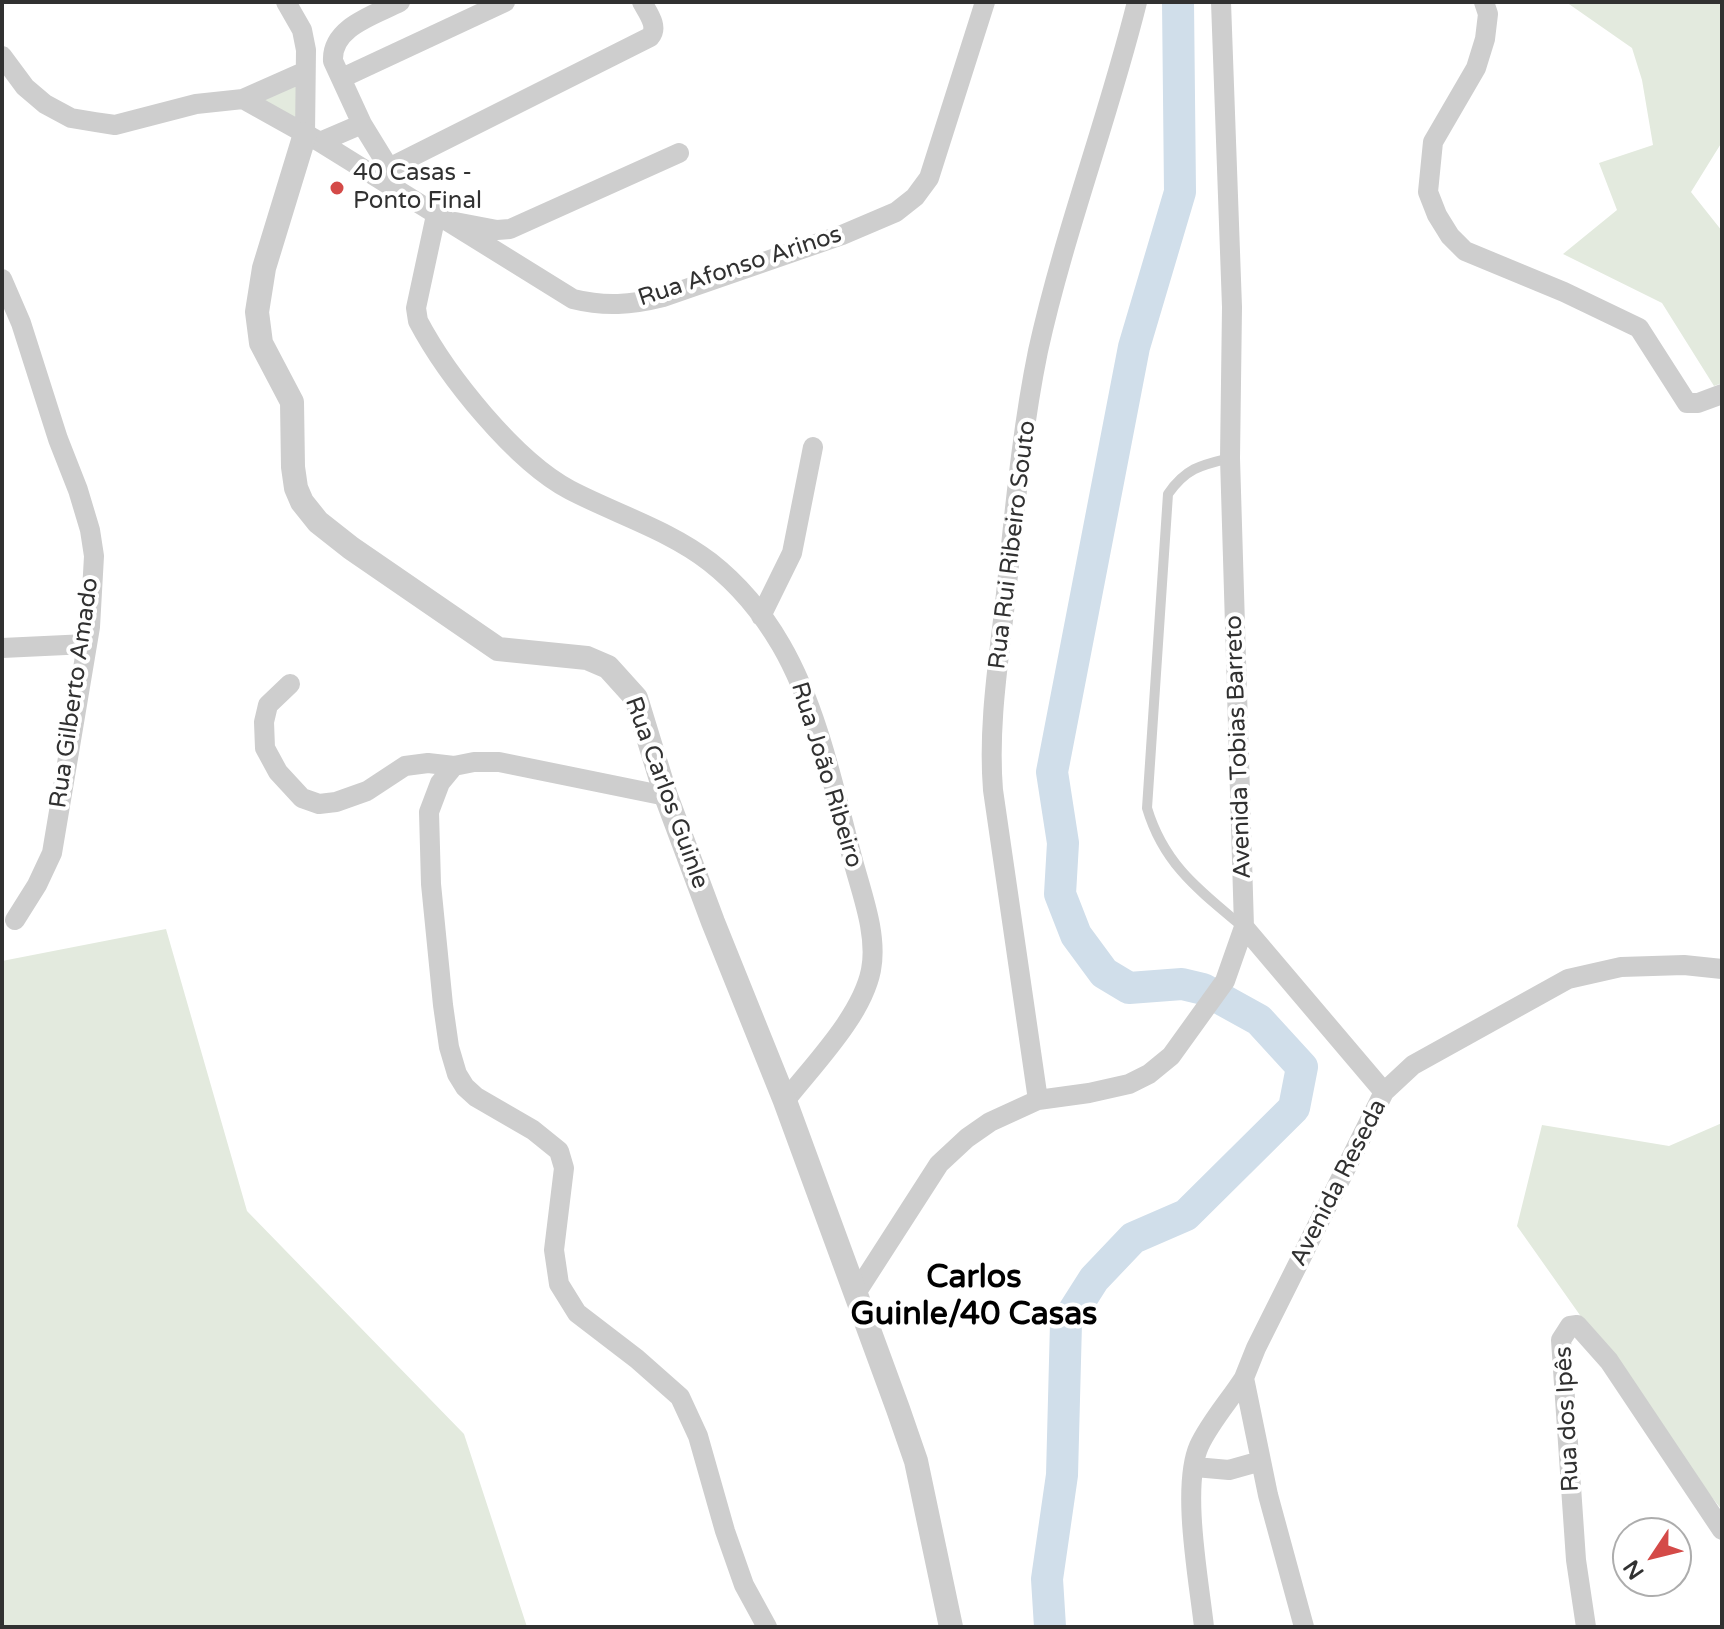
<!DOCTYPE html>
<meta charset="utf-8">
<style>
body{margin:0}
#map{position:relative;width:1724px;height:1629px;overflow:hidden;background:#fff;font-family:"Varela Round",sans-serif}
canvas{display:block}
.frame{position:absolute;inset:0;border:4px solid #313131;pointer-events:none}
.north{position:absolute;left:1612px;top:1517px;width:80px;height:80px;box-sizing:border-box;background:#fff;border:2px solid #adadad;border-radius:50%;rotate:235deg;font-size:22px;font-weight:700;line-height:32px;text-align:center;color:#313131}
.north::after{content:'';display:block;margin:auto;width:28px;height:36px;background:#d44a48;clip-path:polygon(50% 0,100% 100%,50% 72%,0 100%)}
</style>
<div id="map">
<canvas width="1724" height="1629"></canvas>
<div class="frame"></div>
<div class="north">N</div>
</div>
<script>
const g = document.querySelector('canvas').getContext('2d');
g.lineJoin = 'round';
function fillPath(path, color) {
  g.fillStyle = color;
  g.fill(path, 'evenodd');
}
function stroke(path, color, width, dash) {
  g.strokeStyle = color;
  g.lineWidth = width;
  g.lineCap = dash ? 'butt' : 'round';
  g.setLineDash(dash || []);
  g.stroke(path);
}
function write(font, color, halo, rows, align = 'center') {
  g.font = font + ' "Varela Round",sans-serif';
  g.lineWidth = 8;
  g.setLineDash([]);
  g.textBaseline = 'middle';
  g.strokeStyle = halo;
  g.fillStyle = color;
  for (const [text, x, y, turn = 0] of rows) {
    g.save();
    g.translate(x, y);
    g.rotate((+turn || 0) * Math.PI / 180);
    g.textAlign = isNaN(turn) ? turn : align;
    if (halo) g.strokeText(text, 0, 0);
    g.fillText(text, 0, 0);
    g.restore();
  }
}
const green = new Path2D(`
 M1566 2H1722V142L1691 192 1722 231V383L1714 386 1662 303 1563 254 1617 210 1599 163 1653 145 1642 80 1632 48Z
 M298 85 301 125 257 99Z
 M166 929 247 1211 464 1434 527 1627H2V961Z
 M1722 1123V1510L1683 1461 1517 1226 1542 1125 1669 1146Z`);
const river = new Path2D(`
 M1050 1627 1047 1579 1062 1475 1066 1323 1094 1279 1133 1238 1186 1215 1294 1108 1302 1067 1259 1020 1203 989 1182 984 1129 988 1104 973 1076 935 1060 894 1063 843 1052 772 1134 347 1180 192 1178 2`);
const service = new Path2D(`
 M1230 458C1201 465 1186 468 1168 494L1147 808C1164 865 1200 891 1243 927`);
const minor = new Path2D(`
 M286 2 302 30 306 50 305 134
 M400 2C375 15 331 27 333 61L362 124 389 168 650 37C659 27 648 13 642 2
 M1484 2 1488 14 1485 39 1476 68 1433 142 1428 192 1437 215 1450 236 1465 251 1564 292 1639 328 1687 403H1698L1722 394
 M2 56 25 87 45 104 71 118 95 122 115 125 196 104 243 99 320 142 573 299C605 307 631 305 663 297L842 235 896 212 915 197 929 178 985 2
 M342 78 505 2
 M243 99 304 72
 M320 142 362 124
 M436 215 416 308 418 321C447 376 515 461 570 490 616 514 669 530 710 562 738 584 763 614 781 645 817 707 834 788 852 857 861 892 878 934 871 970 862 1016 813 1065 785 1101
 M455 222 497 230 510 229 679 153
 M2 279 21 323 58 439 78 490 90 530 94 556 90 627 52 853 37 885 15 920
 M761 616 792 553 813 447
 M2 648 87 644
 M290 684 268 705 264 722 265 748 278 772 302 798 319 804 336 802 367 791 405 766 428 763 454 766
 M666 796 499 762H474L454 766 440 783 429 812 431 884 443 1005 449 1047 457 1074 465 1087 476 1097 533 1130 559 1151 564 1168 554 1250 559 1284 577 1313 637 1359 680 1397 698 1436 725 1531 744 1585 767 1627
 M1244 927 1384 1092
 M1038 1100 993 790C988 728 998 665 1005 603 1014 520 1021 434 1038 351 1064 233 1108 119 1137 2
 M856 1293 939 1164 967 1138 990 1122 1038 1100 1089 1093 1129 1084 1149 1074 1171 1056 1225 981 1244 927 1230 458 1232 307 1221 2
 M1195 1467 1229 1470 1261 1461
 M1204 1627C1199 1581 1181 1487 1199 1446 1210 1422 1230 1400 1244 1378
 M1304 1627 1268 1495 1244 1378 1256 1348 1384 1092 1413 1065 1568 979 1621 967 1684 965 1722 969
 M1586 1627 1576 1560 1561 1340 1570 1326 1577 1325 1609 1361 1722 1530`);
const tertiary = new Path2D(`
 M305 134 264 268 257 312 261 343 292 402 293 467 296 488 302 502 318 522 351 548 498 649 587 658 608 667 636 698 666 796 713 922 785 1101 898 1409 916 1461 951 1627`);
const markers = [
 [337,188,8,"#d44a48"]
];
const poiNames = [
 ["40 Casas -",353,174],
 ["Ponto Final",353,202]
];
const streetNames = [
 ["Rua Afonso Arinos",740,267,-18],
 ["Rua Rui Ribeiro Souto",1013,545,-83],
 ["Rua Gilberto Amado",75,693,-82],
 ["Avenida Tobias Barreto",1239,747,-92],
 ["Rua João Ribeiro",826,775,73],
 ["Rua Carlos Guinle",666,793,70],
 ["Avenida Reseda",1339,1183,-63],
 ["Rua dos Ipês",1568,1419,-93]
];
const districtNames = [
 ["Carlos",974,1279],
 ["Guinle/40 Casas",974,1316]
];
fillPath(green, '#e3eade');
stroke(river, '#d0deea', 32);
stroke(service, '#cecece', 10);
stroke(minor, '#cecece', 20);
stroke(tertiary, '#cecece', 24);
for (const [x, y, r, color] of markers) {
  const dot = new Path2D();
  dot.arc(x, y, r, 0, 2 * Math.PI);
  g.fillStyle = color;
  g.fill(dot);
  stroke(dot, '#fff', 3);
}
write('24px', '#313131', '#fff', poiNames, 'left');
write('24px', '#313131', '#fff', streetNames);
write('bold 32px', '#000', '#fff', districtNames);
</script>
